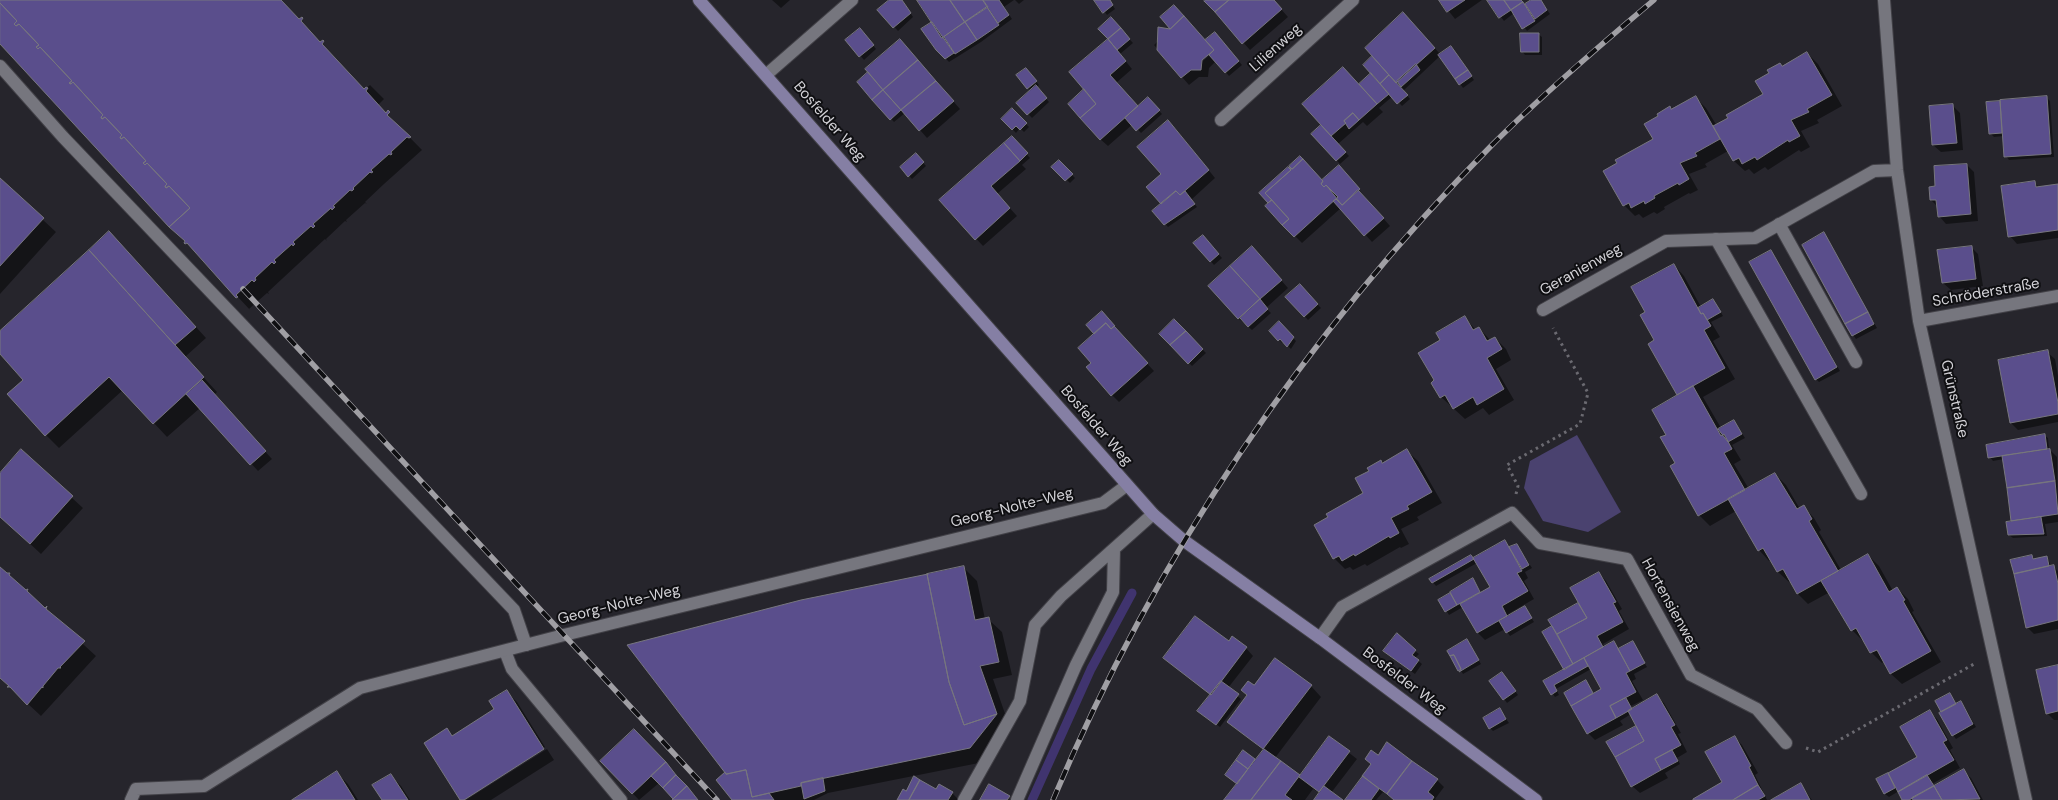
<!DOCTYPE html>
<meta charset="utf-8">
<style>
body{margin:0}
canvas{display:block;background:#26252c}
</style>
<canvas width="2058" height="800"></canvas>
<script>
const g = document.querySelector('canvas').getContext('2d');
g.lineJoin = 'round';
function fillPath(path, color) {
  g.fillStyle = color;
  g.fill(path, 'evenodd');
}
function stroke(path, color, width, dash) {
  g.strokeStyle = color;
  g.lineWidth = width;
  g.lineCap = dash ? 'butt' : 'round';
  g.setLineDash(dash || []);
  g.stroke(path);
}
function write(font, color, halo, rows, align = 'center') {
  g.font = font + ' "DM Sans",sans-serif';
  g.lineWidth = 4;
  g.setLineDash([]);
  g.textBaseline = 'middle';
  g.strokeStyle = halo;
  g.fillStyle = color;
  for (const [text, x, y, turn = 0] of rows) {
    g.save();
    g.translate(x, y);
    g.rotate((+turn || 0) * Math.PI / 180);
    g.textAlign = isNaN(turn) ? turn : align;
    if (halo) g.strokeText(text, 0, 0);
    g.fillText(text, 0, 0);
    g.restore();
  }
}
const green = new Path2D(`
 M1577 435 1621 512 1588 532 1543 521 1524 488 1530 461Z`);
const shadow = new Path2D(`
 M0 0H281L364 90 370 85 384 99 378 105 423 151 422 150 384 184 386 186 384 184 365 202 367 204 365 203 346 220 347 222 345 221 326 239 327 241 325 239 268 292 269 294 267 293 249 309 251 311 0 42Z
 M772 0H790L781 8Z
 M891 0H902L913 17 898 31 879 10Z
 M918 0H1014L1004 7 1012 19 981 42 949 62 937 49 935 27Z
 M1015 0H1024L1019 4Z
 M1096 0H1109L1115 9 1107 15Z
 M1207 0H1273L1288 17 1250 50 1206 1Z
 M1440 0H1482L1455 19Z
 M1488 0H1521L1525 6 1534 0H1540L1550 14 1527 31 1514 13 1504 21Z
 M1111 19 1133 43 1120 54 1132 69 1116 83 1138 108 1151 102 1162 114 1141 133 1133 124 1108 146 1100 139 1090 94 1071 72 1109 39Z
 M1410 20 1440 54 1451 47 1474 80 1463 88 1440 56 1403 91 1410 99 1402 106 1393 96 1379 108 1383 112 1367 126 1363 122 1338 144 1349 156 1340 164 1313 134 1327 133 1359 86 1373 74Z
 M863 33 876 49 864 60 847 40Z
 M1538 34 1542 37V55H1525L1522 51Z
 M1218 37 1242 65 1229 76 1216 61 1209 68 1208 77H1199L1189 85 1154 45 1157 42 1205 41ZM1210 52V55L1198 65 1197 63Z
 M907 48 960 109 927 138 905 113 894 122 859 82Z
 M1807 53 1818 64 1842 106 1817 120 1819 123 1801 131 1810 147 1801 152 1799 150 1768 170 1765 167 1754 174 1749 169 1745 171 1734 161 1728 151 1705 164 1707 167 1689 174 1698 190 1690 194 1689 193 1664 207 1665 209 1657 214 1654 212 1643 218 1639 214 1635 216 1624 205 1655 139 1672 110 1695 97 1706 108 1717 126 1764 94 1783 67Z
 M1029 73 1039 85 1036 87 1049 102 1032 118 1018 103 1031 91 1028 88Z
 M2047 98 2050 101 2054 157 2009 160 2006 156 2004 136 1994 137 1990 133 1988 103Z
 M1953 106 1960 113 1963 150 1941 152 1933 145Z
 M1012 110 1029 127 1024 132 1020 128 1016 133 1003 119Z
 M1175 128 1215 178 1191 200 1197 207 1168 227 1154 211 1163 204V174Z
 M1012 138 1030 158 1022 165 1026 169 997 194 1017 216 983 246 941 201Z
 M916 155 926 166 912 179 901 167Z
 M1059 162 1075 178 1070 183 1053 167Z
 M1967 165 1974 172 1978 221 1946 224 1939 216 1938 207 1931 200 1937 188Z
 M1339 167 1390 226 1372 242 1341 208 1302 243 1283 224 1261 193 1322 181Z
 M0 180 56 232 0 294Z
 M2035 183 2040 188 2058 185V238L2017 244 2010 236Z
 M1824 234 1877 328 1856 339 1853 335Z
 M1202 236 1222 258 1214 265 1195 243Z
 M120 243 206 338 185 357 217 392 214 395 272 459 258 471 200 408 167 437 123 390 59 448 46 435 25 380 0 352V333Z
 M1971 247 1978 254 1983 286 1951 290 1943 283Z
 M1771 251 1840 371 1819 382 1816 379Z
 M1259 255 1288 288 1266 308 1271 313 1252 330 1239 319 1209 286Z
 M1674 265 1684 276 1701 307 1716 304 1723 316 1711 322 1720 337 1713 341 1735 379 1703 397 1721 428 1734 421 1745 438 1732 445 1741 460 1734 464 1749 489 1775 474 1786 485 1800 509 1804 507 1814 518 1821 530 1819 532 1841 570 1868 555 1879 566 1893 591 1897 588 1908 599 1914 611 1912 612 1941 662 1902 684 1891 674 1885 661 1882 663 1871 652 1864 640 1863 641 1852 630 1830 592 1808 604 1798 594 1791 581 1789 582 1778 572 1771 560 1769 561 1759 550 1736 511 1710 526 1699 515 1671 466 1677 464 1668 435 1679 396 1650 344 1656 341 1647 313Z
 M1300 286 1321 308 1308 320 1287 297Z
 M1465 318 1476 330 1479 328 1491 341 1495 338 1506 349 1511 360 1496 369 1514 400 1489 415 1483 408 1465 419 1441 397 1436 381 1442 340Z
 M1174 320 1206 353 1192 366 1161 334Z
 M1279 323 1296 341 1291 349 1284 342 1282 343 1271 331Z
 M1121 335 1154 371 1119 402 1112 395Z
 M2047 352 2055 359 2058 376V422L2018 430 2011 423Z
 M2044 435 2048 438 2049 449 2057 457 2058 522 2045 524 2047 536 2013 538 2009 535 2014 522 2004 459 1993 461 1990 457Z
 M21 451 83 508 41 554 0 516V475Z
 M1407 451 1418 461 1442 503 1417 517 1419 520 1401 529 1409 544 1401 548 1400 547 1367 566 1365 564 1353 570 1350 567 1345 569 1334 558 1365 494 1383 464Z
 M1504 542 1511 548 1517 545 1532 568 1525 572 1528 578 1524 581 1534 599 1508 614 1509 617 1525 608 1534 622 1510 636 1505 629 1485 640 1478 633 1463 607 1449 615 1440 600 1473 580 1481 593 1492 587 1477 563 1436 586 1431 580Z
 M2032 556 2036 560 2046 558 2049 561 2051 567 2053 566 2058 571V629L2034 634 2027 627 2015 573Z
 M0 568 96 656 41 716 0 678Z
 M964 568 977 581 985 619H988L1002 632 1012 675 993 679 1010 728 984 762 828 793 814 800H734Z
 M1599 573 1606 581 1622 609 1619 611 1629 629 1603 644 1605 648 1613 643 1620 649 1632 643 1647 667 1634 674 1636 679 1632 681 1643 700 1631 706 1633 710 1657 696 1664 703 1681 733 1678 734 1687 752 1677 758 1680 764 1665 773 1668 778 1640 793 1632 786 1608 743 1638 726 1631 714 1620 721 1623 725 1595 740 1588 733 1572 705 1586 682 1594 694 1602 689 1591 669 1556 689 1559 695 1555 697 1545 682 1565 670 1544 632 1554 626 1550 620 1580 603Z
 M1467 641 1481 664 1463 674 1449 651Z
 M1229 643 1246 648 1253 656 1228 688 1241 699 1220 727 1202 714 1212 695Z
 M1415 651 1419 654 1415 658 1422 664 1415 674 1388 655Z
 M2058 667V720H2054L2047 713Z
 M1502 673 1518 695 1507 703 1491 681Z
 M1311 686 1321 697 1275 758 1300 778 1330 738 1357 759 1331 793 1341 800H1315L1320 793 1313 789 1305 800H1226L1238 784 1244 752 1255 761 1264 751 1228 721 1255 687Z
 M507 692 517 702 545 747 461 800 446 730 453 737 496 710Z
 M1950 694 1957 705 1961 703 1964 706 1976 727 1956 739 1953 735Z
 M1500 710 1509 723 1493 731 1490 728Z
 M1930 712 1937 719 1953 748 1950 750 1960 768 1932 784 1934 787 1963 771 1971 778 1983 800H1904L1899 791 1889 797 1885 794 1878 780 1918 757Z
 M634 730 698 800H674L659 783 639 800 602 761Z
 M1734 737 1742 745 1758 773 1755 775 1767 800H1695L1723 782Z
 M547 749 554 760 491 800H466Z
 M1378 757 1437 780 1444 787 1435 799 1436 800H1394L1383 792 1376 800H1347Z
 M337 773 348 784 358 800H295Z
 M390 775 401 786 410 800H383Z
 M1801 785 1812 800H1774Z
 M906 792 952 793 959 800H898Z`);
const stream = new Path2D(`
 M1032 800 1091 669 1132 593`);
const building = new Path2D(`
 M0 0H281L299 19 302 17 303 18 301 21 320 42 323 40 324 41 322 44 364 89 366 87 368 88 366 91 386 113 388 110 390 112 387 115 411 137 409 138 407 137 391 152 392 154 391 155 389 154 371 170 373 172 371 173 370 172 353 188 354 189 352 191 350 190 333 206 335 207 332 210 331 208 313 224 315 226 313 228 311 226 293 242 295 244 293 246 292 244 274 260 276 262 274 264 272 262 255 278 256 280 254 282 252 280 236 295 238 297 236 298 187 243 185 244 184 243 185 241 169 227 190 208 169 186 166 188 165 186 167 184 147 163 145 165 143 163 146 161 124 137 121 139 120 137 122 135 105 117 102 119 101 117 103 115 73 82 71 84 69 83 72 81 40 47 38 49 36 47 39 45 19 24 16 26 14 24 17 21 0 3Z
 M889 0H902L911 13 893 28 877 10Z
 M917 0H950L965 22 942 38Z
 M950 0H983L988 7 965 22Z
 M983 0H999L1009 15 998 23Z
 M1094 0H1110L1113 5 1103 13Z
 M1205 0H1229L1215 12 1204 1Z
 M1229 0H1274L1282 9 1242 44 1215 12Z
 M1439 0H1465L1447 12Z
 M1487 0H1504L1511 10 1499 18Z
 M1504 0H1521L1523 2 1511 10Z
 M1531 0H1541L1547 10 1535 19 1525 4Z
 M1523 2 1535 21 1522 29 1511 10Z
 M0 3 17 21 14 24 16 26 19 24 39 45 36 47 38 49 40 47 72 81 69 83 71 84 73 82 103 115 101 117 102 119 105 117 122 135 120 137 121 139 124 137 146 161 143 163 145 165 147 163 167 184 165 186 166 188 169 186 190 208 169 227 0 44Z
 M1174 5 1184 16 1170 29 1160 17Z
 M987 7 999 25 977 40 965 22Z
 M1403 12 1435 48 1396 83 1365 48Z
 M1184 16 1214 50 1202 60 1201 70H1191L1181 78 1157 50 1158 27 1170 29Z
 M1111 17 1121 28 1108 39 1098 29Z
 M932 22 954 53 945 59 936 50 921 29Z
 M965 22 977 40 955 54 944 37Z
 M860 28 874 45 859 57 845 40Z
 M1121 28 1130 39 1117 50 1108 39Z
 M1215 32 1239 61 1225 73 1209 55 1214 50 1205 40Z
 M1520 33H1539V52H1521Z
 M900 39 918 60 883 90 865 69Z
 M1108 39 1126 61 1110 75 1138 106 1100 140 1080 118 1096 104 1069 72Z
 M1451 46 1468 70 1455 79 1438 55Z
 M1807 52 1832 95 1807 109 1809 112 1791 120 1800 136 1789 142 1788 140 1757 160 1755 157 1742 164 1739 158 1733 161 1713 126 1728 118 1726 115 1763 94 1755 81 1769 73 1767 70 1780 63 1782 66Z
 M1372 56 1389 75 1380 84 1363 65Z
 M918 60 936 81 901 110 883 90Z
 M1416 64 1420 70 1401 87 1397 81Z
 M1343 67 1377 104 1359 120 1353 113 1344 121 1346 123 1331 136 1302 104Z
 M1026 68 1037 81 1027 89 1016 75Z
 M1468 70 1472 76 1459 85 1455 79Z
 M868 72 883 90 872 100 857 82Z
 M1371 73 1389 94 1377 104 1359 84Z
 M1389 75 1408 95 1397 104 1380 84Z
 M936 81 954 101 919 131 901 110Z
 M1036 85 1047 98 1027 115 1016 103Z
 M1084 89 1096 104 1080 118 1068 104Z
 M883 90 901 110 890 120 872 100Z
 M1696 96 1720 139 1695 153 1697 156 1680 163 1689 179 1679 185 1678 183 1654 196 1655 198 1645 204 1644 201 1631 208 1629 203 1623 206 1603 171 1617 163 1615 160 1653 139 1644 124 1658 116 1657 114 1670 106 1671 109Z
 M2047 96 2051 154 2004 157 2000 100Z
 M1148 97 1160 110 1136 131 1125 118Z
 M2000 101 2002 133 1989 134 1986 102Z
 M1953 104 1957 143 1932 145 1929 106Z
 M1012 108 1027 123 1020 130 1016 126 1012 130 1001 119Z
 M1353 113 1359 120 1349 129 1344 121Z
 M1168 120 1209 170 1180 195 1176 191 1161 204 1146 187 1161 174 1137 147Z
 M1321 125 1346 152 1336 161 1311 134Z
 M1012 136 1028 153 1020 161 1004 143Z
 M1004 143 1020 161 991 186 1010 208 975 240 939 200Z
 M916 153 924 162 908 177 900 167Z
 M1300 156 1303 159 1292 169 1289 166Z
 M1303 159 1323 181 1321 184 1324 187 1326 185 1338 197 1294 237 1282 225 1289 219 1265 193 1291 170 1289 166 1292 169Z
 M1059 160 1073 174 1065 181 1051 167Z
 M1967 164 1971 214 1938 217 1936 200H1930L1929 187 1935 186 1934 166Z
 M1339 165 1360 189 1342 205 1326 185 1324 187 1321 184 1323 181 1322 180Z
 M1288 167 1291 170 1265 193 1272 200 1268 203 1259 193Z
 M0 178 44 218 0 266Z
 M2035 181 2036 187 2058 184V230L2008 237 2001 186Z
 M1358 190 1384 218 1364 236 1333 201 1336 199 1342 205Z
 M1176 191 1180 195 1185 191 1195 204 1164 225 1152 211Z
 M1272 200 1289 219 1282 225 1265 206Z
 M109 231 196 327 175 345 89 250Z
 M1824 232 1868 312 1845 324 1802 245Z
 M1203 235 1219 254 1210 262 1193 243Z
 M1252 246 1282 280 1260 299 1230 266Z
 M1972 246 1976 279 1942 283 1937 250Z
 M89 250 204 377 153 424 109 377 45 436 7 394 23 380 0 354V331Z
 M1771 250 1837 367 1815 380 1749 262Z
 M1674 264 1701 314 1703 313 1711 326 1704 330 1725 368 1677 395 1648 344 1654 340 1640 315 1645 312 1631 287Z
 M1230 266 1260 299 1238 319 1208 286Z
 M1300 284 1318 304 1304 317 1285 297Z
 M1260 299 1268 309 1248 327 1240 318Z
 M1713 299 1721 312 1707 320 1703 313 1701 314 1698 308Z
 M1102 311 1115 326 1111 329 1106 323 1094 334 1086 325Z
 M1868 312 1874 324 1852 336 1845 324Z
 M1465 316 1473 330 1479 327 1487 341 1495 337 1502 349 1487 358 1504 389 1477 405 1473 397 1453 409 1445 395 1440 398 1431 383 1434 380 1418 353 1440 340 1436 333Z
 M1174 319 1186 331 1170 345 1159 334Z
 M1279 321 1294 337 1287 347 1280 339 1278 341 1269 331Z
 M1106 323 1111 329 1114 326 1148 363 1111 396 1086 367 1091 363 1078 348Z
 M1186 331 1203 349 1188 364 1170 345Z
 M2048 350 2058 403V414L2010 423 1998 360Z
 M202 380 266 451 250 465 186 394Z
 M1693 386 1721 436 1724 434 1732 449 1724 453 1745 490 1698 516 1670 466 1675 463 1660 437 1666 435 1652 410Z
 M1734 420 1742 434 1728 442 1718 429Z
 M2045 434 2047 449 1988 458 1986 445Z
 M21 449 73 496 30 544 0 517V473Z
 M1407 449 1432 492 1407 506 1409 509 1391 518 1399 533 1390 538 1389 536 1355 556 1354 554 1342 561 1339 556 1333 559 1314 525 1328 517 1326 514 1363 493 1355 478 1369 471 1367 468 1381 460 1382 463Z
 M2050 449 2055 481 2007 488 2002 456Z
 M1775 473 1797 509 1804 505 1812 519 1809 521 1838 571 1797 594 1783 569 1777 572 1763 548 1758 551 1728 499Z
 M2055 481 2058 514 2011 521 2007 488Z
 M2041 517 2044 534 2008 535 2006 522Z
 M1505 540 1522 571 1517 573 1528 591 1502 606 1507 616 1477 633 1460 604 1490 587 1473 558Z
 M1517 544 1529 565 1522 569 1509 547Z
 M1868 554 1889 592 1897 587 1905 600 1903 601 1931 651 1890 674 1877 650 1870 653 1856 628 1851 631 1821 581Z
 M1471 555 1474 559 1432 583 1429 579Z
 M2032 555 2033 559 2047 556 2049 566 2014 574 2010 560Z
 M2054 565 2058 584V620L2026 628 2014 574Z
 M964 566 975 620 989 617 999 662 980 666 997 714 964 725 949 682 927 574Z
 M0 567 7 573H10L9 575 26 590 28 589 27 591 45 608 47 606 46 609 85 641 60 667 61 668H58L43 686V688L42 687 27 705 10 687H7L9 686 0 678Z
 M1599 572 1616 602 1613 603 1623 622 1597 636 1603 647 1573 664 1557 634 1587 618 1570 588Z
 M927 574 949 682 964 725 997 714 970 748 801 783V786L752 797 746 770 726 774 627 645 801 600 928 574Z
 M1473 578 1480 592 1457 605 1450 592Z
 M1450 593 1457 605 1445 612 1438 600Z
 M1578 603 1587 618 1557 634 1548 620Z
 M1525 606 1532 618 1506 633 1499 621Z
 M1195 616 1229 641 1232 636 1247 647 1211 695 1163 658Z
 M1552 626 1573 664 1564 670 1542 632Z
 M1397 633 1416 650 1412 655 1419 660 1411 671 1383 651Z
 M1467 639 1479 660 1459 672 1461 669 1454 655 1450 656 1447 651Z
 M1614 641 1630 671 1626 673 1636 692 1610 706 1616 718 1587 734 1571 706 1601 689 1584 658Z
 M1633 641 1645 663 1630 671 1618 649Z
 M1454 655 1461 669 1458 671 1450 656Z
 M1275 658 1312 685 1263 749 1227 722 1247 695 1241 690 1248 681 1254 685Z
 M1584 658 1588 666 1554 685 1557 691 1551 695 1543 681Z
 M2058 665V711L2046 714 2036 670Z
 M1502 672 1516 691 1503 700 1489 681Z
 M1586 680 1593 693 1571 706 1564 693Z
 M1221 681 1239 694 1216 725 1197 711Z
 M507 690 544 749 464 800H460L424 743 447 728 452 736 494 709 489 701Z
 M1950 693 1956 704 1941 712 1935 701Z
 M1657 694 1675 725 1671 727 1681 745 1655 759 1661 770 1631 787 1615 757 1644 741 1628 711Z
 M1626 698 1632 709 1616 718 1610 706Z
 M1961 701 1973 724 1952 736 1939 713Z
 M1500 708 1506 719 1489 729 1483 718Z
 M1930 710 1947 740 1943 742 1954 760 1898 792 1888 773 1917 757 1900 727Z
 M1636 726 1644 741 1615 757 1606 742Z
 M634 729 666 762 632 794 600 761Z
 M1329 736 1350 751 1319 792 1299 777Z
 M1735 736 1751 766 1749 767 1758 785 1733 800H1693V799L1722 782 1705 752Z
 M1387 742 1412 761 1387 794 1362 776 1371 764 1365 759 1371 750 1378 755Z
 M1264 749 1281 761 1251 800H1224Z
 M1243 750 1255 759 1248 769 1236 760Z
 M1672 750 1678 761 1661 770 1655 759Z
 M1236 760 1248 769 1237 784 1225 775Z
 M1281 761 1300 775 1285 795 1292 800H1251Z
 M1412 761 1438 779 1428 792 1434 797 1432 800H1394L1387 794Z
 M666 762 676 775 663 788 651 776Z
 M1964 769 1980 799 1942 800 1934 786Z
 M746 770 752 797 769 793 774 800H732L716 780 725 772 726 774Z
 M337 771 355 800H292Z
 M1888 773 1895 788 1884 794 1876 779Z
 M391 774 408 800H382L372 785Z
 M676 775 687 786 673 799 663 788Z
 M1927 775 1934 786 1909 800H1902L1898 792Z
 M914 776 920 780 909 800H897L903 789 906 791Z
 M1363 776 1379 789 1371 800H1345Z
 M823 778 825 791 804 799 801 783Z
 M920 780 936 789 939 784 953 792 948 800H909Z
 M1801 783 1810 800H1771Z
 M989 784 1010 796 1007 800H980Z
 M1758 785 1765 796 1758 800H1733Z
 M687 786 698 800H672L673 799Z
 M1324 786 1343 800H1314Z
 M1934 786 1942 800H1913L1912 798Z`);
const path = new Path2D(`
 M1516 494 1518 486 1507 465 1580 424 1588 393 1553 328
 M1806 748 1818 752 1974 664`);
const lane = new Path2D(`
 M0 66 63 137 514 610 526 645
 M1779 224 1856 362
 M1716 239 1861 494
 M505 651 512 669 621 800
 M964 800 1020 701 1035 625 1061 596 1153 514
 M1017 800 1076 665 1113 592 1114 549`);
const street = new Path2D(`
 M1884 0 1897 170 1919 321 2026 800
 M766 75 852 0
 M1221 120 1353 0
 M1543 310 1666 241 1755 238 1874 171 1897 170
 M1919 321 2058 296
 M1320 638 1342 607 1512 513 1540 543 1627 559 1691 675 1757 709 1786 743
 M131 800 136 789 204 786 360 688 564 635 1103 503 1127 485`);
const secondary = new Path2D(`
 M699 0 1153 514 1183 540 1320 638 1536 800`);
const rail = new Path2D(`
 M243 289 717 800
 M1053 800C1155 557 1306 333 1491 146 1543 94 1598 47 1654 0`);
const streetNames = [
 ["Lilienweg",1276,48,-42],
 ["Bosfelder Weg",829,122,49],
 ["Geranienweg",1581,270,-29],
 ["Schröderstraße",1986,293,-10],
 ["Grünstraße",1954,399,77],
 ["Bosfelder Weg",1096,426,49],
 ["Georg-Nolte-Weg",1012,508,-14],
 ["Georg-Nolte-Weg",619,605,-14],
 ["Hortensienweg",1670,605,61],
 ["Bosfelder Weg",1404,681,37]
];
fillPath(green, '#4a426f');
fillPath(shadow, '#0007');
stroke(stream, '#40346f', 9);
fillPath(building, '#5a4e8c');
stroke(building, '#77767e', 1);
stroke(lane, '#424147', 14);
stroke(street, '#424147', 14);
stroke(secondary, '#424147', 14);
stroke(path, '#6b6a71', 3, [2.5, 4]);
stroke(lane, '#76767e', 12);
stroke(street, '#76767e', 12);
stroke(secondary, '#857fa4', 12);
stroke(rail, '#a09fa4', 5.5);
stroke(rail, '#0f0f12', 4, [11]);
write('15px', '#d3d2d7', '#0f0f12', streetNames);
</script>
